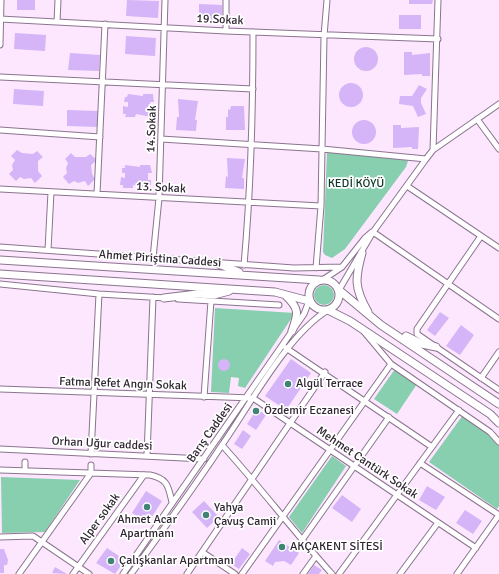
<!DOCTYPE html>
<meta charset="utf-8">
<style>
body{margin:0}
canvas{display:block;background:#fce7ff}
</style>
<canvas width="499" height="574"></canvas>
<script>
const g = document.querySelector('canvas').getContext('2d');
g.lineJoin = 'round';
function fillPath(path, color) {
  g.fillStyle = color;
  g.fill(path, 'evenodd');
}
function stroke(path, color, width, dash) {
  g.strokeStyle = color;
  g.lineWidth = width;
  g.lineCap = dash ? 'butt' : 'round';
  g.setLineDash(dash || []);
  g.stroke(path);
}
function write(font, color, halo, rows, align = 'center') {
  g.font = font + ' Signika,sans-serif';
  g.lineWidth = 3.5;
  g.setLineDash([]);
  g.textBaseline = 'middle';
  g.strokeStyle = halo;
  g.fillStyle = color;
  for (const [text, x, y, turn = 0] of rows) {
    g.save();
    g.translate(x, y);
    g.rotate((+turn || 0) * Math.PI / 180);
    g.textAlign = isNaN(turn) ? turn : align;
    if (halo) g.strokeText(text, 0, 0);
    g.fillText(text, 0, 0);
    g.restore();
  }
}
const green = new Path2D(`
 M327 152 404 159 408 161 406 167 345 249 332 258 325 255 323 252Z
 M314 295a10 10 0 1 1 20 0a10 10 0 1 1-20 0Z
 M215 308 295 313 245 388 238 386 239 378 231 377 229 393 211 392Z
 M395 369 417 384 397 414 374 399Z
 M463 415 491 436 499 446V506L497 509 429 462Z
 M332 456 346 466 302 533 289 517Z
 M1 477 80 480 45 532 2 533Z`);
const building = new Path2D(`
 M17 0H35V10H17Z
 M127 0 159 1 158 18 126 16Z
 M409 0H433L432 4H409Z
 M199 4 222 5V20H199Z
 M399 15H421V29H399Z
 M15 33 46 35 45 51 14 49Z
 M126 36 156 38 155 56 125 54Z
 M354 59a12 12 0 1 1 24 0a12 12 0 1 1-24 0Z
 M404 52H412V55L430 53V76H422V74L404 75Z
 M70 53 100 55 99 71 68 70Z
 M339 95a12 12 0 1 1 24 0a12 12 0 1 1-24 0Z
 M419 85 427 89 421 98V103L426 114 418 117 413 106 399 104 400 96H412Z
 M14 89 44 91 43 106 13 104Z
 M128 94 143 96V94H153L154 102H150V109H154V114H151V117L136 114 135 117H125L126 114H123V106L128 107V102H124L125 97H127Z
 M178 99 198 101 195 120H197L196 131 176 130 177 117H179Z
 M231 106H244L245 130H226V117H228V109L230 110Z
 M67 110 98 111 97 127 67 126Z
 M352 132a12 12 0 1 1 24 0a12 12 0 1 1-24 0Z
 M393 125H401V128L419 127 418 149H412V147L393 148Z
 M17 150 22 153 33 154 37 151 43 157 38 161V171L42 176 35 183 31 178 24 179 20 177 16 181 9 174 13 170 12 165 15 160 11 156Z
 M71 153 75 157H86L90 154 97 160 91 165 92 174 95 179 88 186 85 181 78 183 74 181 69 184 63 177 67 173 66 168 68 163 65 159Z
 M227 158 245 159 242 178H244V189L225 188 226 176 228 177Z
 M125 165 140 167V165H150L152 173H148V180H151V185H149V188L133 185V188H123V185H120L121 177 125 178V173H122V168H125Z
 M440 312 449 318 435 336 427 330Z
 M461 325 474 335 460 355 446 346Z
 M291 359 311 373 286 410 265 396Z
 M218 365a6 6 0 1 1 12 0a6 6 0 1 1-12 0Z
 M257 409 266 415 256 430 247 424Z
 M243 430 251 436 242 449 234 444Z
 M427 486 445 497 436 510 419 500Z
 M146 491 162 501 148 523 132 513Z
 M342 495 361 509 352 522 332 508Z
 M204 501 219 517 207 528 192 512Z
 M465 510 482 521 473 534 456 523Z
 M279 540 299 553 291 565 284 561 275 562 273 566 265 561Z
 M107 548 125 560 115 574 96 563Z
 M242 548 250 554 239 569 231 564Z
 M0 549H4L8 560 7 565H4V573H0Z
 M314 565 322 570 319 574H308Z
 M55 567 67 574 52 573Z`);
const street = new Path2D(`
 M0 19 226 31 438 39
 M57 22 58 0
 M226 31V0
 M0 45 1 0
 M0 77 253 89
 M477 119 499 149
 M0 130 100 137
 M161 139 322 149 426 159
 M433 150 438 0
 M407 186 499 248
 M0 189 321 206
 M97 194 105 24
 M373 232 499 319
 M481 236 417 329V334L499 390
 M0 247 294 268 342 267
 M48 250 51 192
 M153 258 159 198 165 0
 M244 265C251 187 253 110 253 32
 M316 268 321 206 324 36 327 0
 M324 279 342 267 365 238 372 232
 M0 284 99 294 166 298
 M339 290 373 232 426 159 433 150 499 104
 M178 299 279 305
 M365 333 391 364 490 432 499 442
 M286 348 432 447
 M481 378 499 352
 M0 389 253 398 476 548
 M204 397 211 301
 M222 445C260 487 294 532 332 574
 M0 449 204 459
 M91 454 99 294
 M147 456 153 297
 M25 462V471
 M420 463 499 515 457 574
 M0 470 150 475C168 479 168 486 172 502
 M0 537 33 536 89 574
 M302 540 389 417
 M202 552 235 574
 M19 574 91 473V465
 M73 574 144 475
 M123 574 304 314 309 301
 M131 574C162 531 193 489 222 445 250 405 287 335 328 310
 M187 574 325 372
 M242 574 391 364
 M303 574 316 556
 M339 574 459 410
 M400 574 437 524`);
const secondary = new Path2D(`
 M362 253C355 278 354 288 368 312
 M0 260 319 280
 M216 263 239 272
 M0 274 275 292 309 301
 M309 295a15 15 0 1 1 30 0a15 15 0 1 1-30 0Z
 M339 290 381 325 499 404
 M286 296C300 309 298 314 292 331
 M164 298 197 294 214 295 229 291
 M328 310 350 321 490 414 499 423
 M406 336 422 344 436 347`);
const markers = [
 [288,384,4,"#418476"],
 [256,411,4,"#418476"],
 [147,507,4,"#418476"],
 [206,515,4,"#418476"],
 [282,547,4,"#418476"],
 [111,561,4,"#418476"]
];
const streetNames = [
 ["19.Sokak",220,20,3],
 ["14.Sokak",152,129,-88],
 ["13. Sokak",161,188,3],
 ["Ahmet Piriştina Caddesi",160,259,4],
 ["Fatma Refet Angın Sokak",123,384,2],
 ["Barış Caddesi",210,433,-55],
 ["Orhan Uğur caddesi",102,444,3],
 ["Mehmet Cantürk Sokak",367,463,34],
 ["Alper sokak",100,519,-54]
];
const parkNames = [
 ["KEDİ KÖYÜ",356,184]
];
const poiNames = [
 ["Algül Terrace",296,384],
 ["Özdemir Eczanesi",264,411],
 ["Yahya",214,508],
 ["Çavuş Camii",214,522],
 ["Ahmet Acar",147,520,"center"],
 ["Apartmanı",147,534,"center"],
 ["AKÇAKENT SİTESİ",290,547],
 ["Çalışkanlar Apartmanı",119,561]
];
fillPath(green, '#88cfaf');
fillPath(building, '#d5b5f7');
stroke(street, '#8c748f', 7);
stroke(secondary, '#8c748f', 9);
stroke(street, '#fff', 5);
stroke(secondary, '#fff', 7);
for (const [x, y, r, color] of markers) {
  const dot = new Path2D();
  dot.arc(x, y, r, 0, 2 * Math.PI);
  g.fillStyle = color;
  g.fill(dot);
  stroke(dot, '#fff', 1.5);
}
write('12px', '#2f2631', '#fff', streetNames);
write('12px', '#103627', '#fff', parkNames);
write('12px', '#2f2631', '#fff', poiNames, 'left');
</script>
